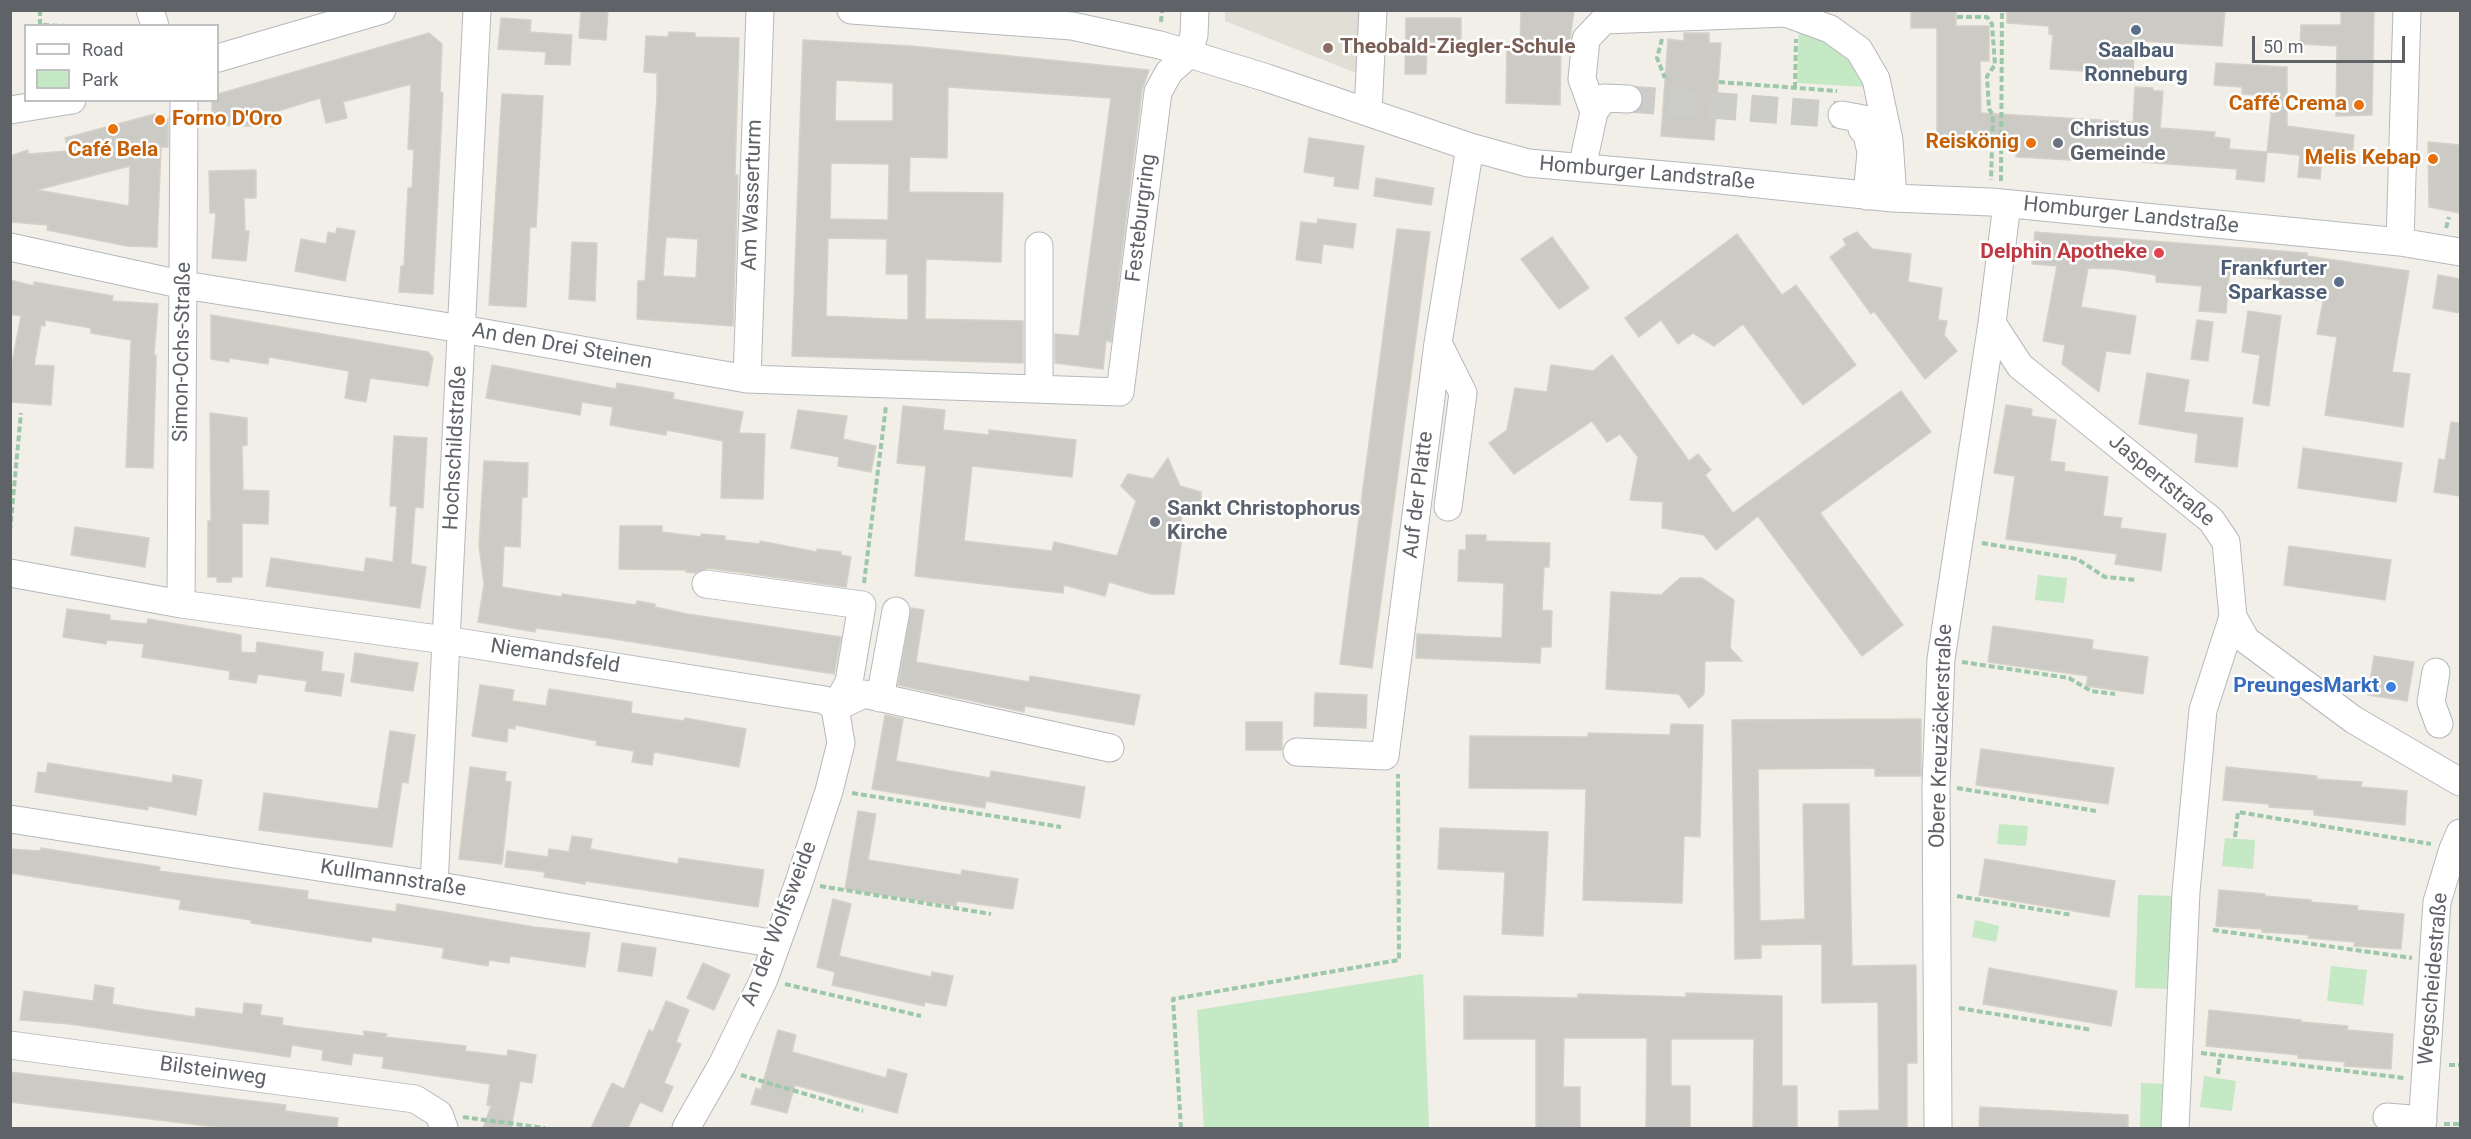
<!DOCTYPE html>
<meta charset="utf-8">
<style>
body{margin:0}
#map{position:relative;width:2471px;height:1139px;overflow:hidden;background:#f1efe8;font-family:Roboto,sans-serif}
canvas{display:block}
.frame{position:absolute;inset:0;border:12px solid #5f6368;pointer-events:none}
.legend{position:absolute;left:24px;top:24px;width:195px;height:78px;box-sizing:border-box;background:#fff;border:2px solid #bfc1c3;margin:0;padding:8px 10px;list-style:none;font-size:18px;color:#5f6368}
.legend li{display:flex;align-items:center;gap:12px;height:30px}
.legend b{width:30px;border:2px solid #bfc1c3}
.scale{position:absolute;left:2252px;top:36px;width:153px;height:27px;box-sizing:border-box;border:3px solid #5f6368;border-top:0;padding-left:8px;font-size:18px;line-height:21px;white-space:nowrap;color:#5f6368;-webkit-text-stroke:4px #fff;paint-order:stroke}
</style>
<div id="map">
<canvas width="2471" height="1139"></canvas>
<div class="frame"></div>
<ul class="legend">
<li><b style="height:8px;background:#fff"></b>Road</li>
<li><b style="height:16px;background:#c5e8c5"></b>Park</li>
</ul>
<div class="scale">50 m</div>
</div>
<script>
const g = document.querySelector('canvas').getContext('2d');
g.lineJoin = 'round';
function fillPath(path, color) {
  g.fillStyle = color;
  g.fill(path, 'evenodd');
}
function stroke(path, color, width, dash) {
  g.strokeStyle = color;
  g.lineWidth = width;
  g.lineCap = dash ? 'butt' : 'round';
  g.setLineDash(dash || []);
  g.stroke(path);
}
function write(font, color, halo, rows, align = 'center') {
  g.font = font + ' Roboto,sans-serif';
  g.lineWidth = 5;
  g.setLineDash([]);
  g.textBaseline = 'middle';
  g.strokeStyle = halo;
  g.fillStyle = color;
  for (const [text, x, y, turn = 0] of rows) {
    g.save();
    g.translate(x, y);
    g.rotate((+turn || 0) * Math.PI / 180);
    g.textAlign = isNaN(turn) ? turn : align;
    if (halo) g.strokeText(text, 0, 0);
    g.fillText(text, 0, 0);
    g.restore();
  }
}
const education = new Path2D(`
 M1225 11H1363L1361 75 1225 21Z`);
const green = new Path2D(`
 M1799 29 1845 51 1868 87 1797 83Z
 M2038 575 2067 578 2064 603 2035 600Z
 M1999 824 2028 826 2026 846 1997 844Z
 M2225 838 2255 840 2253 869 2222 866Z
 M2138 895 2179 896 2176 989 2135 988Z
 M1975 920 1999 926 1996 942 1972 937Z
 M2331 966 2367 970 2363 1005 2327 1001Z
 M1423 974 1429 1128H1204L1197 1010Z
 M2204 1076 2236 1081 2232 1111 2200 1107Z
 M2141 1083 2165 1084 2163 1128H2140Z`);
const building = new Path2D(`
 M581 10H608L606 40 579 38Z
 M1521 10H1574L1569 47H1561L1560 105 1506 103 1507 45 1520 46Z
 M1911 10H1956V26H1989V61H1980L1981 113 2133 122 2135 87 2153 88V91H2163L2160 128 2215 132 2214 137 2230 139 2229 149 2267 152 2264 182 2236 179 2237 169 2071 157V160L2016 157 2017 148 1937 147V28H1911Z
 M2007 10H2225L2222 46 2141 41 2140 55 2134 54 2133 74 2050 69 2053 35 2049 34V26L2007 23Z
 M2341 10H2374L2372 115 2336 116 2337 46 2300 44 2301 25H2341Z
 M501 18 531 20 530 32 572 35 570 65 545 64 546 52 498 49Z
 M1406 18H1461V42H1427L1426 74H1405Z
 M669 32 695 33V37L739 38 735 175H738L733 326 637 319 638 281H645L657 96V73L644 72 646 36 668 37ZM666 237 698 239 696 278 663 276Z
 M429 33 442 44 440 92 443 93 433 294 399 292 401 266H404L408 188H412L414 150 408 149 411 84 343 102 347 118 326 123 320 98 275 112 280 127 212 125V100H218V94Z
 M1684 33H1709V43H1721L1714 140 1661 136 1668 39 1684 41Z
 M803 40 911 46 1149 70 1142 90 1111 342 1106 340 1103 369 1055 363V334L1079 336 1111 98 948 87 947 158 910 157 909 192 1003 193 1001 262 926 259 925 319 1023 321V363L792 356ZM836 80 893 83V121H835ZM831 163 889 164 888 220 830 219ZM828 238 887 239 886 274H908V320L826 316Z
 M2216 63 2287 67V126L2354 135 2352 160 2322 156 2320 179 2298 177 2300 155 2267 152 2271 115 2268 96 2242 94V87L2214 85Z
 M502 94 543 96 536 227H530L526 307 489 305Z
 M155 114 161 119H168V147H161L157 247 127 246 47 230 48 225 10 222V156L28 150V154L69 151 65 138ZM130 166 129 206 37 190Z
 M1309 138 1364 146 1358 189 1334 186 1335 177 1304 172Z
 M2428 142 2460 145V213L2429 207Z
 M256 170V198H244L245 231H249L246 261 212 258 216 213H210L209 171Z
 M1376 178 1434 188 1431 205 1374 196Z
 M1318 219 1356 224 1353 248 1323 244 1321 263 1296 260 1301 222 1317 224Z
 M337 228 355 231 345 281 295 271 301 239 326 244 328 232 336 234Z
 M1397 229 1430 232 1372 668 1340 664Z
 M1857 232 1872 249 1911 254 1908 282 1942 288 1938 320 1947 321 1944 335 1957 351 1925 379 1874 311 1871 314 1830 257 1846 245 1843 239Z
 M2035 232 2307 253V256L2409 271 2392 372 2410 374 2403 427 2325 415 2337 337 2317 334 2323 301 2279 296 2280 280 2229 275 2226 313 2199 311 2202 286 2156 282V275L2116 269 2088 268 2081 307 2136 316 2130 354 2106 351 2099 392 2062 364 2065 345 2043 341 2057 266 2032 264Z
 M1737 234 1782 295 1796 285 1856 365 1803 405 1743 324 1714 346 1693 333 1678 344 1661 320 1639 337 1625 318Z
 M1552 237 1589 288 1559 309 1521 259Z
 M572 242 597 243 595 301 569 299Z
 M2438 275 2460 279V313L2433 308Z
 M10 280 34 286V282L113 296 112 301 158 304 154 355H156V363L153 468 126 467 131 340 91 333V328L45 320V326L41 325 34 365 54 366 51 405 10 402V374L21 316 10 314Z
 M2248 311 2281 316 2269 406 2253 403 2260 355 2242 352Z
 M211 315 428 352 433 358 428 386 370 378 366 402 345 398 349 371 269 357 268 364 229 358V362L211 359Z
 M2197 320 2213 322 2208 361 2191 359Z
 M1612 355 1689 461 1698 454 1711 470 1705 475 1733 513 1901 391 1931 432 1820 513 1903 625 1862 656 1758 516 1716 550 1704 535 1662 528 1663 502 1630 500 1638 457 1620 434 1607 442 1592 421 1514 474 1489 443 1507 430 1515 388 1547 392 1551 365 1593 371Z
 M492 365 616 389 617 383 674 393 673 399 743 412 739 433 765 434 763 499 721 498 723 441 667 430 666 435 610 425 613 407 582 402 580 415 486 398Z
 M2147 373 2189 380 2184 412 2243 418 2237 467 2195 462 2198 434 2139 424Z
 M2006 405 2032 409 2031 416 2056 420 2050 461 2065 463 2064 471 2108 477 2103 516 2122 518 2120 528 2166 534 2161 571 2115 564 2117 554 2006 539 2015 476 1994 473Z
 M903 406 945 410 943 430 989 435V430L1076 440 1072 477 972 466 964 541 1052 551 1054 542 1117 556 1136 501 1121 486 1128 474 1153 479 1168 458 1180 486 1201 492V504L1181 514 1182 537 1174 594H1151L1109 582 1105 596 1064 585 1063 593 915 576 926 466 897 463Z
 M798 410 847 416 843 439 876 446 871 472 838 466 839 457 791 448Z
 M210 413 247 418V445L242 446 243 490 269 491 268 524 242 523V577H232L231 582H217V577H208V521H211Z
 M2451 422 2460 423V496L2434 492 2439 459 2445 460Z
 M394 436 427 438 423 508 415 507 411 564 426 567 420 608 266 586 271 558 364 572 366 558 393 562 397 506H390Z
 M2303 448 2402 463 2396 502 2298 488Z
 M484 461 528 463 527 497H522L520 547 504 546 502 587 562 597V594L636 605 637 601 655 604V607L687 614 841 637 834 674 614 639 536 628 535 632 478 622 484 584 479 545Z
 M620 526H662V532L701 537V534L725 536V540L760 544V541L817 552V549L841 552V555L851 557 846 587 708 568 695 573 686 572 687 570 619 569Z
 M75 527 149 538 145 567 71 555Z
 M1466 535H1486V541L1550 543 1549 567H1544L1542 610 1552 611 1551 647H1541L1540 663 1416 658 1417 634 1502 638 1504 583 1458 581 1459 550H1466Z
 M2289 546 2391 560 2385 600 2284 585Z
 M1680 578H1702L1734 600 1730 648 1742 661H1705L1704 694 1689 708 1679 694 1606 689 1611 592 1661 595Z
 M911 608 924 610 916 662 1029 682 1030 676 1140 695 1134 725 1025 706 1024 712 898 685Z
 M67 609 110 615V620L147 624 148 619 241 635V652L256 653 257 642 323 652 321 671 344 674 341 696 305 691 307 681 258 674 256 683 229 679 230 671 142 657 144 644 107 640 106 644 63 637Z
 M1993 626 2093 640 2092 649 2148 657 2143 694 2086 686 2088 676 1988 662Z
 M355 653 418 663 413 691 351 682Z
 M2374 656 2414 662 2407 701 2368 695Z
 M480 685 514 690 512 701 546 706 549 689 632 702 631 713 684 721 685 718 746 729 739 767 654 752 652 765 632 762 634 751 596 745 597 741 515 725V729L508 728 507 742 472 736Z
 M1315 693 1367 695 1366 728 1314 726Z
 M885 715 903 719 896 761 990 778 991 771 1085 787 1080 818 986 801 985 808 872 789Z
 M1921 719V776H1875V768L1758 769 1760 921 1805 919 1803 804H1849L1852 966 1916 965 1917 1063H1907V1128H1839V1111L1879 1110 1878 1002 1822 1003V944L1761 945V958L1735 959 1732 720Z
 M1246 722H1282V750H1246Z
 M1671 724 1703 725 1700 837 1684 836 1682 903 1583 900 1586 789 1469 788 1470 736 1588 737V733L1670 735Z
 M390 731 415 735 408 783 402 782 392 847 259 830 264 793 378 809Z
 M1981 749 2114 768 2108 804 1976 785Z
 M48 763 172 783 173 775 202 780 196 815 148 806V810L35 792 38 772 46 773Z
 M470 767 506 772 505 781 511 782 502 864 459 859Z
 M2226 767 2317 776 2316 779 2362 782 2361 787 2407 791 2405 825 2314 815V810L2269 807V804L2223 800Z
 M858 811 876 814 868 860 961 875 962 870 1018 879 1013 909 957 901 956 906 845 889Z
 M1440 828 1548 832 1543 936 1502 934 1505 872 1438 869Z
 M572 836 592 839 590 849 678 864 679 858 764 870 758 907 585 881V884L544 877 545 872 505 867 507 851 548 857 549 849 569 852Z
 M41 848 160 867 159 871 308 891 307 899 396 912 397 904 534 927 590 933 585 967 510 956 509 963 489 960 488 966 442 958 444 948 372 937 371 942 251 923V920L179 909 181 900 10 873V849L40 851Z
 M1985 859 2115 881 2109 917 1979 895Z
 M2219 890 2265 894V896L2311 900V902L2358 906 2357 910 2404 914 2401 949 2354 946 2355 942 2308 938 2309 935 2262 932V929L2216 926Z
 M833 899 851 904 839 956 931 977 932 972 953 976 946 1006 925 1002 924 1006 832 985 835 972 817 967Z
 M622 943 656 948 652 976 618 971Z
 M703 963 730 975 714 1010 687 998Z
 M1989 968 2117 991 2111 1026 1983 1004Z
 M95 985 114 988 112 1004 146 1010 195 1017 196 1008 243 1014 244 1003 262 1005 260 1015 283 1018 282 1025 295 1027 364 1036V1031L387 1034 386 1037 466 1046 465 1051 507 1056 508 1050 536 1055 532 1083 520 1081 511 1128H483L491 1106 487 1105 490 1084 382 1068 384 1057 353 1053 351 1065 322 1060 323 1050 292 1045 290 1057 70 1024 20 1020 24 991 93 1001Z
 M1686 993 1782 996V1086H1797V1128H1753L1754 1039H1671V1086H1690V1128H1646L1647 1038H1564L1563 1087H1580V1128H1536V1039H1464V996L1578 998V994L1686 997Z
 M666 1001 689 1010 676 1042 681 1044 664 1083 673 1087 662 1112 640 1102 628 1128H591L612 1083 624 1089 649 1030 653 1032Z
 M2209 1010 2301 1020V1022L2348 1026 2347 1030 2393 1034 2391 1069 2344 1066 2345 1062 2298 1058V1055L2206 1046Z
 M778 1030 796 1035 792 1052 886 1078 888 1069 907 1074 897 1113 795 1085 787 1113 751 1104 756 1088 761 1090Z
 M10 1072 286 1105 285 1111 338 1118 337 1128H224L10 1102Z
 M1980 1107 2128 1115V1128H1979Z`);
const minorTunnel = new Path2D(`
 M1628 99 1842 115`);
const path = new Path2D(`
 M40 10V25L67 26
 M1957 17H1987L1992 24 1995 65 1987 76 1989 109 1993 115 1991 180
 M1161 22 1162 10
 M1662 39 1657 58 1665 78
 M1719 82 1837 91
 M1795 88 1796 39
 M2001 181 2002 10
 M2446 228 2449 217
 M10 531 21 413
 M1982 543 2077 559 2105 577 2137 580
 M864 583 886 406
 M1962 662 2069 678 2091 691 2115 694
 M1957 788 2096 811
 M852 793 1061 827
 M2235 837 2238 812 2431 844
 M820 886 991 914
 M1957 896 2072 915
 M2213 930 2412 958
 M785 984 921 1016
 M1959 1008 2092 1030
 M2201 1053 2404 1078
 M2449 1065H2460
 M2218 1074 2220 1055
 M741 1075 863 1111
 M463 1117 545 1128
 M2444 1124H2460
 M1181 1128 1173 999 1399 960 1398 774`);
const minor = new Path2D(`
 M150 10 155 26
 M851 10 1072 26 1160 45 1267 78 1470 147 1528 163 1711 179 1893 198 1991 202 2400 242 2460 252
 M218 58 382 10
 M10 110 72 100
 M1368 112 1373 10
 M1594 112 1582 79 1586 39 1604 20 1786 13 1830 29 1859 50 1876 79 1889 140 1893 198
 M1842 115 1874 121 1882 146
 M1862 129 1866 130 1871 152 1867 196
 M1582 168 1594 112 1604 98 1628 99
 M2400 242 2407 10
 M10 247 184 285 462 329 747 379 1120 392 1158 92 1169 72 1188 55 1194 35 1195 10
 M1992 323 2020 366 2211 520 2226 542 2233 617 2246 640 2354 720 2460 782
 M1438 343 1463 393 1448 507
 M747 379 760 10
 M1039 389V246
 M10 573 181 604 445 640 825 700 835 708
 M706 584 862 605 849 682 835 708
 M181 604 184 100
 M2436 672 2431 702 2439 724
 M880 698 896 611
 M835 708 864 694 1110 748
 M1297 752 1385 756 1438 343 1470 147
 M10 819 434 885 776 944
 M434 885 477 10
 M10 1045 415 1099 439 1114 444 1128
 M2387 1117 2423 1120
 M686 1128 722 1065 764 979 799 882 829 791 841 743 835 708
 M1938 1128 1936 785 1941 659 1992 323 2007 204
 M2175 1128 2186 892 2203 710 2233 617
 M2422 1128 2437 902 2453 849 2460 833`);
const markers = [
 [2136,30,6,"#5c6f8a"],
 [1328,48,6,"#8d6e63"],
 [2359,105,6,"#e8710a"],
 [160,120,6,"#e8710a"],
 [113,129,6,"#e8710a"],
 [2031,143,6,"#e8710a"],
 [2058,143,6,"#6b7280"],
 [2433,159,6,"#e8710a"],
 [2159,253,6,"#e0444e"],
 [2339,282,6,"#5c6f8a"],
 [1155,522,6,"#6b7280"],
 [2391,687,6,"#3f7fe0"]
];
const educationNames = [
 ["Theobald-Ziegler-Schule",1340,48]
];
const serviceNames = [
 ["Saalbau",2136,52],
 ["Ronneburg",2136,76],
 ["Frankfurter",2327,270,"right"],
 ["Sparkasse",2327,294,"right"]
];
const foodNames = [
 ["Caffé Crema",2347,105],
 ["Forno D'Oro",172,120,"left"],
 ["Reiskönig",2019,143],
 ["Café Bela",113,151,"center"],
 ["Melis Kebap",2421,159]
];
const worshipNames = [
 ["Christus",2070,131],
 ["Gemeinde",2070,155],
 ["Sankt Christophorus",1167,510],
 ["Kirche",1167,534]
];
const streetNames = [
 ["Homburger Landstraße",1647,174,5],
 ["Am Wasserturm",753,195,-88],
 ["Homburger Landstraße",2131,216,6],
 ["Festeburgring",1142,218,-83],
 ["An den Drei Steinen",562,347,10],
 ["Simon-Ochs-Straße",183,352,-89],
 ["Hochschildstraße",456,448,-87],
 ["Jaspertstraße",2161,481,40],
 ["Auf der Platte",1419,495,-83],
 ["Niemandsfeld",555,657,9],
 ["Obere Kreuzäckerstraße",1942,736,-88],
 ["Kullmannstraße",393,879,9],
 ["An der Wolfsweide",780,924,-69],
 ["Wegscheidestraße",2434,979,-85],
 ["Bilsteinweg",213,1072,8]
];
const healthNames = [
 ["Delphin Apotheke",2147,253]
];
const shopNames = [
 ["PreungesMarkt",2379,687]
];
fillPath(education, '#e1ded6');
fillPath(green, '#c5e8c5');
fillPath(building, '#cccac5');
stroke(building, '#d6d1c6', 1.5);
stroke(minorTunnel, '#ccccc8', 27, [27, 14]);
stroke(minor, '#b5b8bc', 29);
stroke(path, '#9cc7a9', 4, [6, 3]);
stroke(minor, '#fff', 27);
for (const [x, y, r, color] of markers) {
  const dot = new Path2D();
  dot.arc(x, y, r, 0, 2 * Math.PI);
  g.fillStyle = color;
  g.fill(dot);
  stroke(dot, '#fff', 2);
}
write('bold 21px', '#785e54', '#fff', educationNames, 'left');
write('bold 21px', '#4e5e75', '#fff', serviceNames);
write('bold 21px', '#c56008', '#fff', foodNames, 'right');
write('bold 21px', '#5b616d', '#fff', worshipNames, 'left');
write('21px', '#5f6368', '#fff', streetNames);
write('bold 21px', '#be3a42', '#fff', healthNames, 'right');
write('bold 21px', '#366cbe', '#fff', shopNames, 'right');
</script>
